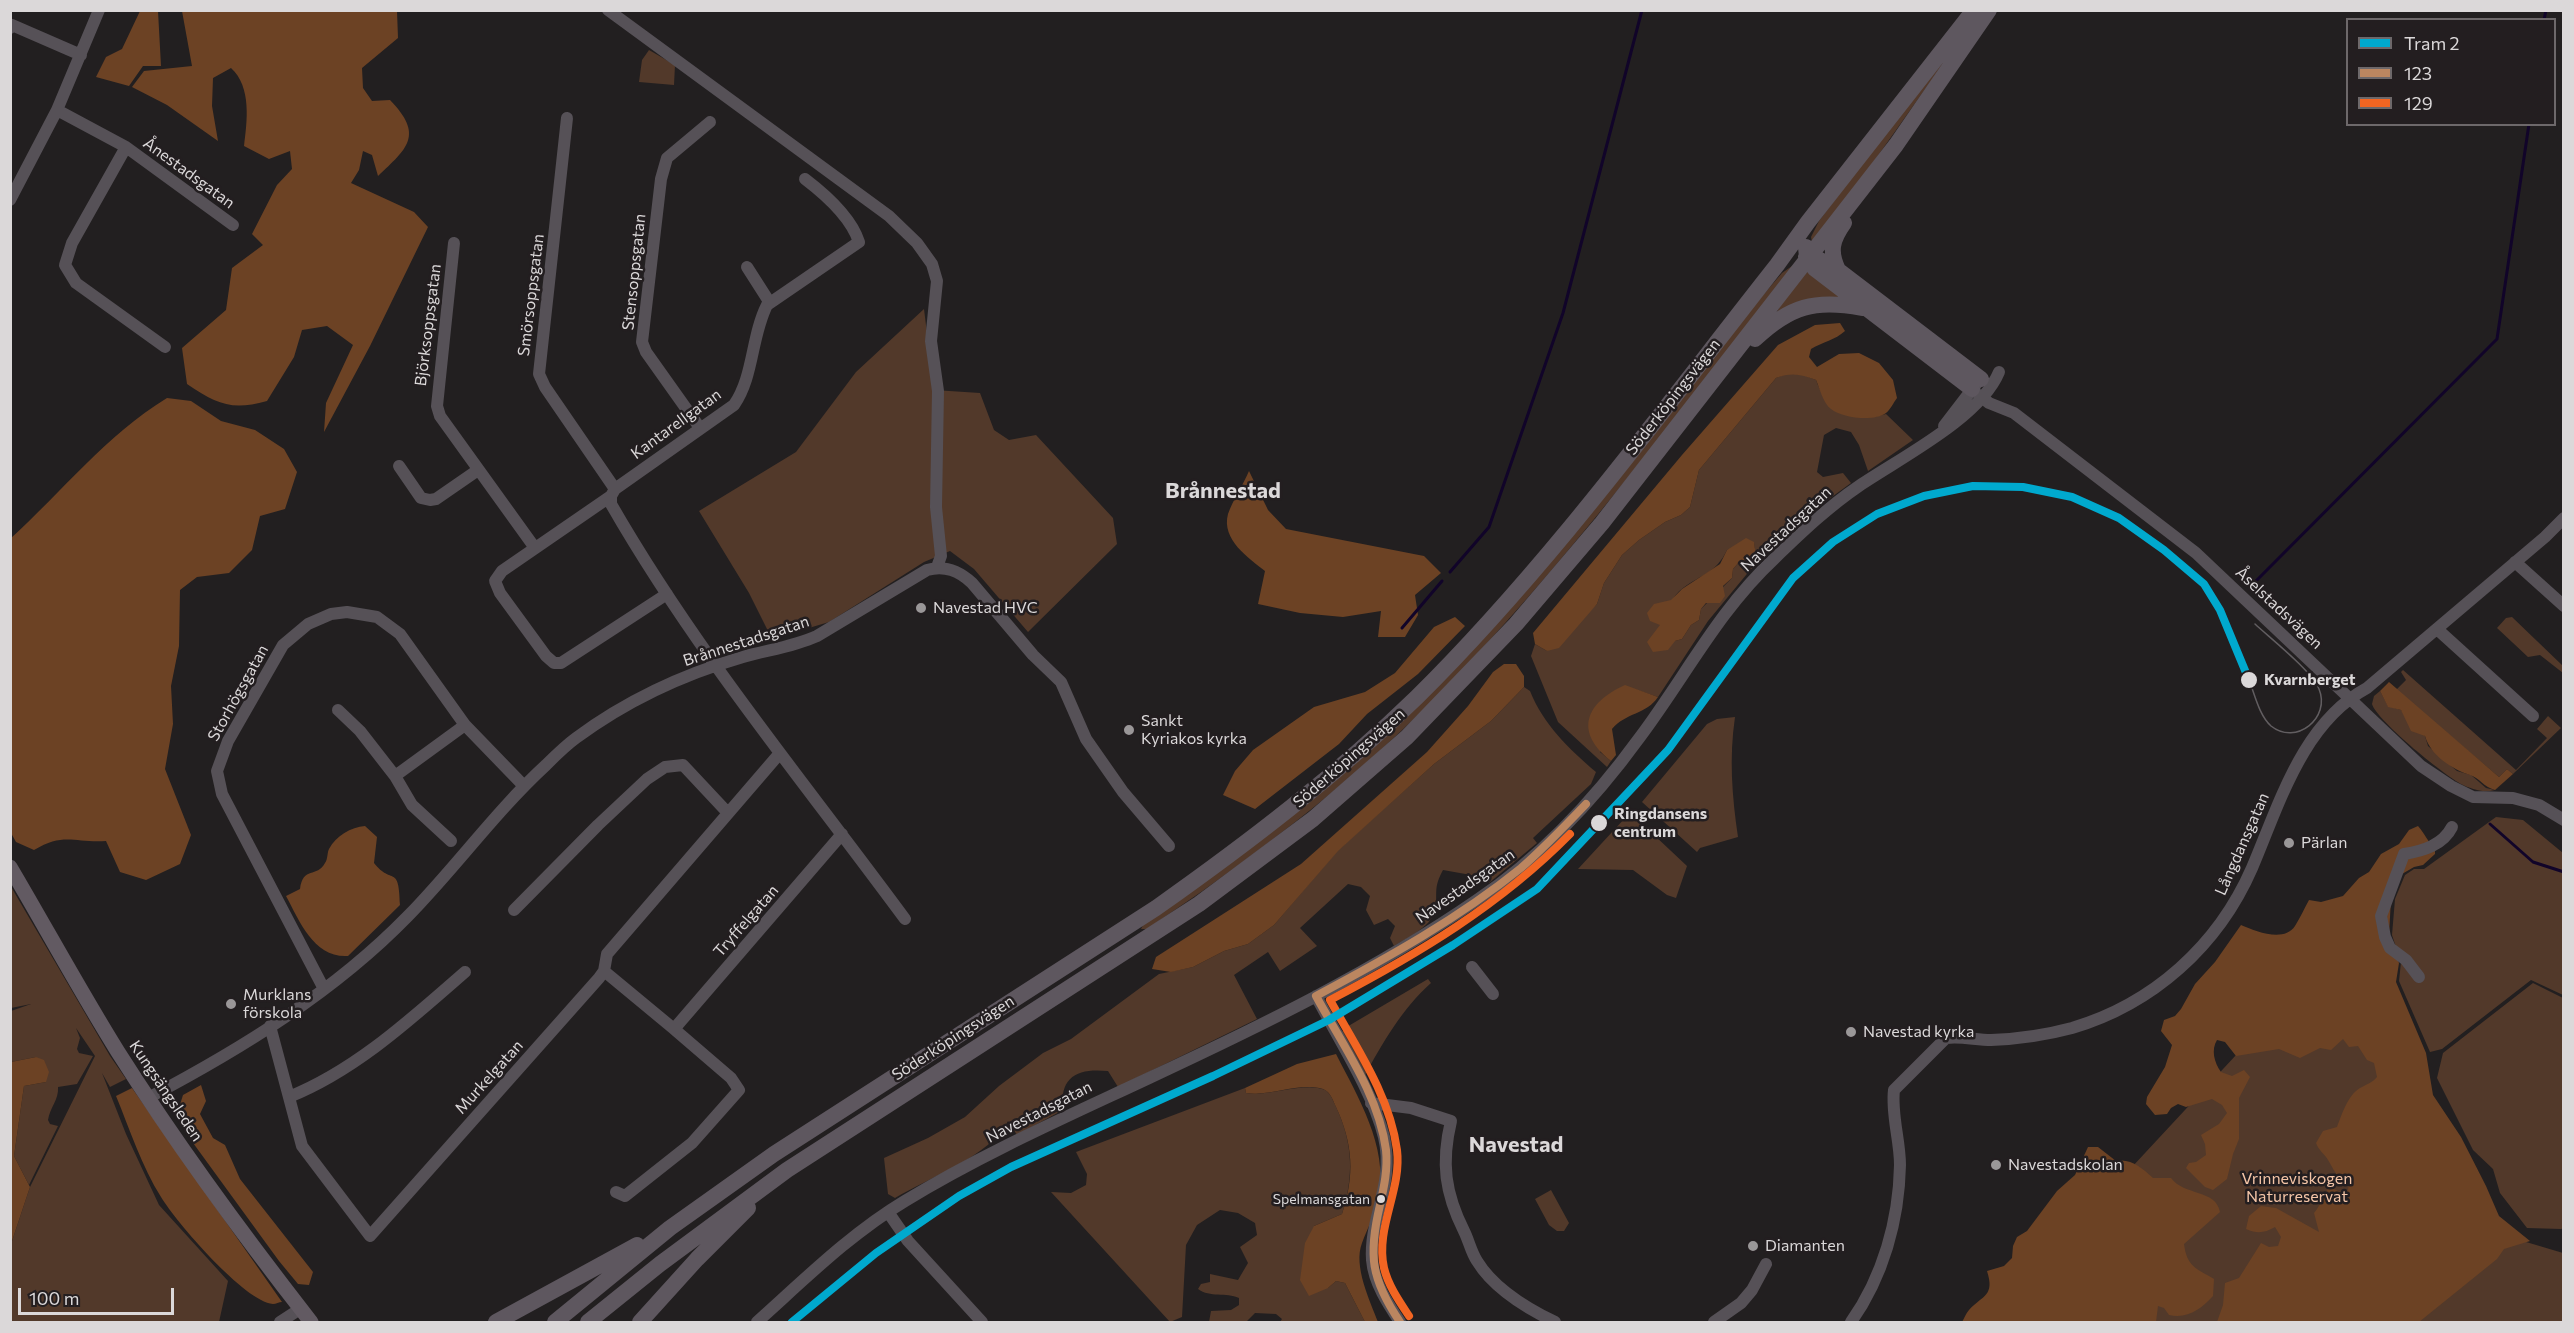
<!DOCTYPE html>
<meta charset="utf-8">
<style>
body{margin:0}
#map{position:relative;width:2574px;height:1333px;overflow:hidden;background:#221f20;font-family:Commissioner,sans-serif}
canvas{display:block}
.frame{position:absolute;inset:0;border:12px solid #dbd8d9;pointer-events:none}
.legend{position:absolute;left:2346px;top:18px;width:210px;height:108px;box-sizing:border-box;background:#231e20;border:2px solid #6d686a;margin:0;padding:8px 10px;list-style:none;font-size:18px;color:#dbd8d9}
.legend li{display:flex;align-items:center;gap:12px;height:30px}
.legend b{width:30px;border:2px solid #6d686a}
.scale{position:absolute;left:18px;top:1288px;width:156px;height:27px;box-sizing:border-box;border:3px solid #dbd8d9;border-top:0;padding-left:8px;font-size:18px;line-height:21px;white-space:nowrap;color:#dbd8d9;-webkit-text-stroke:4px #231e20;paint-order:stroke}
</style>
<div id="map">
<canvas width="2574" height="1333"></canvas>
<div class="frame"></div>
<ul class="legend">
<li><b style="height:8px;background:#00a9ce"></b>Tram 2</li>
<li><b style="height:8px;background:#bb8660"></b>123</li>
<li><b style="height:8px;background:#f26522"></b>129</li>
</ul>
<div class="scale">100 m</div>
</div>
<script>
const g = document.querySelector('canvas').getContext('2d');
g.lineJoin = 'round';
function fillPath(path, color) {
  g.fillStyle = color;
  g.fill(path, 'evenodd');
}
function stroke(path, color, width, dash) {
  g.strokeStyle = color;
  g.lineWidth = width;
  g.lineCap = dash ? 'butt' : 'round';
  g.setLineDash(dash || []);
  g.stroke(path);
}
function write(font, color, halo, rows, align = 'center') {
  g.font = font + ' Commissioner,sans-serif';
  g.lineWidth = 5;
  g.setLineDash([]);
  g.textBaseline = 'middle';
  g.strokeStyle = halo;
  g.fillStyle = color;
  for (const [text, x, y, turn = 0] of rows) {
    g.save();
    g.translate(x, y);
    g.rotate((+turn || 0) * Math.PI / 180);
    g.textAlign = isNaN(turn) ? turn : align;
    if (halo) g.strokeText(text, 0, 0);
    g.fillText(text, 0, 0);
    g.restore();
  }
}
const green = new Path2D(`
 M649 50 675 65 674 85 639 82 642 60Z
 M1950 54 1862 178 1812 242 1811 237 1819 221 1900 113Z
 M1795 264C1677 414 1564 568 1429 704 1344 789 1247 862 1147 929H1141L1143 925 1382 738 1782 273Z
 M1803 268 1846 298 1776 313Z
 M924 309 934 390 980 393 994 430 1009 440 1036 435 1113 518 1117 544 1028 632 974 569 950 551 924 562 829 622 772 639 749 593 699 511 796 452 856 372Z
 M1788 373 1804 375 1816 380C1827 411 1854 423 1886 414L1913 440 1868 471 1859 445 1851 432 1836 428 1824 435 1817 472 1823 477 1843 473 1851 483 1803 518 1757 563 1754 543 1727 550C1716 573 1702 574 1683 588 1671 597 1667 611 1661 625L1675 641 1682 639 1691 625 1699 620 1701 609 1732 578 1733 569 1740 561 1751 569 1708 621 1658 697 1628 687 1600 752 1611 761 1607 767 1558 722 1531 656 1535 644 1547 651 1597 604 1604 583 1622 555 1639 540 1665 522 1681 515 1690 507 1699 470 1776 378Z
 M2512 617 2563 666V673L2540 655 2528 657 2497 628 2506 618Z
 M2403 670 2516 770 2547 738 2537 729 2548 716 2561 728 2513 774 2507 769 2499 777 2396 690 2406 680 2401 672Z
 M1524 687 1530 691C1543 724 1569 749 1596 772L1591 784 1533 838 1537 843 1489 883 1471 875 1443 870C1434 887 1437 890 1436 907 1434 926 1408 937 1394 946L1390 938 1395 926 1388 919 1374 925 1366 910 1370 896 1361 887 1348 884 1300 928 1317 946 1280 971 1268 952 1234 975 1257 1019 1118 1087 1108 1071C1078 1068 1059 1076 1063 1110L1017 1135 1008 1121C991 1156 928 1178 895 1198L888 1194 884 1158 928 1138 965 1117 999 1086 1043 1053 1071 1039 1159 974 1193 967 1224 951 1248 944 1274 925 1337 851 1434 764 1491 721Z
 M2380 691 2388 706 2401 710 2425 736 2428 746 2457 771 2471 775 2486 788 2495 790 2500 787C2490 795 2475 790 2465 786 2447 778 2377 721 2372 704L2374 696Z
 M1735 717C1729 758 1732 796 1738 837L1700 848 1697 852 1642 802 1707 724 1717 719Z
 M2496 817 2523 820 2563 853V995L2531 980 2442 1049 2430 1052 2399 981 2401 962 2392 935 2395 899 2405 875 2414 869H2424Z
 M1625 818 1637 819 1687 866 1676 898 1667 895 1633 870 1578 869Z
 M10 885 110 1056 126 1079 110 1087 102 1073 126 1134 159 1205 228 1281 219 1322H11V1244L30 1187 95 1056 76 1028 80 1038 77 1049 79 1053 93 1056 77 1084 58 1087C59 1100 50 1107 48 1120L50 1124 58 1126 29 1185 14 1156 24 1086 46 1082 36 1057 11 1062V1011L31 1004 11 1008Z
 M1428 979 1431 983C1402 1009 1383 1042 1364 1077L1341 1033 1345 1028Z
 M2533 983 2563 998 2564 1228 2561 1229 2527 1228 2500 1193 2493 1169 2473 1150 2437 1078 2443 1053Z
 M2302 984 2375 990 2506 1236 2563 1253V1322H1988Z
 M1245 1088 1246 1093C1267 1097 1306 1081 1325 1090 1331 1093 1334 1103 1337 1109 1353 1145 1354 1176 1342 1214L1314 1226 1328 1288 1336 1281 1345 1283 1365 1322H1280L1282 1319 1276 1314 1255 1313 1246 1322H1209L1211 1311 1231 1310 1239 1305V1298C1226 1292 1210 1298 1198 1289L1201 1284 1210 1282V1274L1238 1280 1248 1263 1240 1247 1257 1235 1255 1223 1238 1213 1220 1210 1197 1225 1186 1245 1182 1317 1170 1322 1051 1192 1071 1193 1086 1185 1087 1174 1076 1152Z
 M1551 1190 1569 1223 1564 1231H1557L1549 1225 1535 1199Z`);
const forest = new Path2D(`
 M140 11H158L161 66H143L129 86 96 77 106 57 122 49Z
 M182 11H397L398 38 362 68 363 88 372 101 390 100C424 135 408 148 378 176L372 155 363 151 359 170 351 183 414 212 428 227 370 346 324 432 326 403 353 345 327 326 302 330 294 357 267 401C231 411 217 404 187 384L182 348 226 310 232 268 263 245 252 234 277 185 292 169 290 151 269 159 244 146C247 122 252 87 231 68L213 78 212 106 218 141 167 105 132 87 144 71 192 66Z
 M1840 323 1845 331C1835 340 1823 342 1811 349L1809 357 1817 367 1839 354 1859 353 1879 363 1893 380 1897 398C1894 402 1890 410 1886 413 1874 422 1842 418 1831 409 1823 403 1820 389 1816 380 1801 374 1791 372 1776 378L1699 470 1690 507 1681 515 1665 522 1639 540 1622 555 1604 583 1597 604 1559 648 1547 651 1535 644 1533 633 1682 455 1778 345 1815 325Z
 M167 398 191 401 221 421 255 430 284 449 297 472 285 509 260 516 252 550 229 573 197 577 180 590 179 646 171 686 173 724 165 769 191 835 180 864 146 880 120 872 106 841C74 843 64 832 34 850L16 842 11 833 10 539C63 491 106 435 167 398Z
 M1249 471 1268 510 1286 529 1424 556 1441 573 1415 595 1418 615 1405 637H1378L1381 611 1343 617 1300 613 1258 604 1265 571C1249 558 1221 540 1228 514 1233 500 1243 485 1249 471Z
 M1746 538 1754 542 1757 563 1751 569 1747 564 1740 561 1733 569 1732 578 1723 586 1725 596 1720 603H1706L1701 609 1699 620 1691 625 1682 639 1675 641 1668 650 1653 652 1647 642 1660 625 1650 621 1647 613 1654 604 1671 600 1682 589 1720 564 1727 550Z
 M1455 617 1465 626 1418 674 1367 714 1339 744 1255 809 1223 795 1235 771 1253 750 1314 707 1365 692 1395 673 1434 627Z
 M1504 664H1516L1524 676V687L1491 721 1434 764 1338 851 1274 925 1248 944 1224 951 1193 967 1171 972 1152 969 1156 957 1301 864 1427 752 1468 706 1493 672Z
 M2389 682 2499 777 2507 769 2513 774 2495 790C2483 787 2480 778 2470 775 2452 769 2431 756 2425 736L2411 731 2401 710 2388 707 2380 691Z
 M1625 685 1658 697C1647 714 1625 713 1612 729L1616 755 1611 761C1574 732 1585 703 1625 685Z
 M365 826 377 837 374 863C392 886 399 863 400 905L348 956C314 958 300 922 286 896L300 889C303 866 317 878 325 863 328 859 327 853 329 849 336 836 351 827 365 826Z
 M2418 826C2425 834 2428 842 2435 849V854L2423 865 2414 867 2402 874 2391 899 2389 935 2399 963 2396 982 2426 1053 2433 1095 2461 1137 2486 1186 2499 1216 2530 1241 2504 1249 2497 1259 2419 1322H2217L2223 1305 2225 1283 2239 1278 2261 1243 2269 1247 2278 1246 2281 1237 2275 1227C2264 1233 2258 1234 2246 1229L2249 1216 2261 1206 2276 1208 2319 1232 2314 1213C2321 1205 2323 1196 2329 1187L2341 1192 2348 1190 2349 1182C2336 1178 2335 1171 2328 1160 2324 1153 2319 1151 2316 1143L2323 1131 2337 1127C2342 1114 2348 1095 2360 1088 2367 1084 2372 1083 2377 1077L2374 1063 2367 1060 2358 1046 2349 1047 2343 1039 2331 1050 2320 1048 2300 1058 2279 1049 2236 1056 2225 1042 2217 1040C2211 1050 2214 1062 2221 1072L2232 1076 2244 1070 2250 1077 2239 1098V1139L2233 1154 2227 1179 2213 1190 2205 1187 2186 1168 2189 1163 2196 1162 2206 1155 2205 1144 2201 1135 2219 1124 2227 1113 2222 1105 2212 1099 2186 1107 2178 1104 2171 1108 2167 1114 2155 1115 2146 1104 2147 1097 2165 1067 2172 1045 2161 1031 2164 1020 2175 1016 2181 1009 2195 984 2215 962 2241 925C2255 931 2284 943 2295 926 2300 918 2304 909 2309 900L2321 902 2343 896 2359 878 2369 872 2381 854 2399 844 2409 830Z
 M1336 1054C1358 1097 1388 1146 1379 1196 1376 1213 1368 1227 1362 1243 1353 1266 1370 1301 1378 1322H1365L1345 1283 1336 1281 1328 1288 1309 1296 1300 1280 1305 1243 1314 1226 1342 1214C1355 1175 1353 1144 1336 1107 1333 1101 1331 1092 1323 1089 1298 1082 1271 1097 1246 1093L1245 1088 1297 1064Z
 M36 1057 44 1060 49 1072 46 1082 24 1086 14 1156 30 1187 11 1244V1062Z
 M201 1085 206 1101 200 1114 213 1138 225 1145 240 1179 313 1272 309 1285 298 1284 279 1261 188 1136 178 1111 183 1095Z
 M132 1088 282 1302C279 1302 276 1304 273 1304 245 1302 176 1222 161 1197 142 1167 130 1130 116 1096Z
 M2088 1147H2098L2116 1161C2131 1158 2142 1168 2153 1178H2171C2184 1196 2216 1189 2220 1212L2184 1244C2187 1267 2196 1268 2214 1279L2213 1296C2201 1309 2188 1319 2169 1315L2164 1308 2158 1306 2156 1322H1962C1964 1319 1966 1313 1969 1310 1983 1295 1995 1296 1987 1271L2004 1266 2012 1258 2013 1246 2017 1237 2027 1231 2057 1191 2075 1175Z`);
const stream = new Path2D(`
 M2544 20 2546 10
 M1450 572 1489 527 1563 313 1642 10
 M2253 584 2497 339 2529 124
 M1402 628 1442 581
 M2490 824 2533 862 2564 872`);
const minor = new Path2D(`
 M608 10 889 216 917 243 932 264 937 281 931 341 938 391 936 507 941 556 937 567
 M10 28 12 25 81 55
 M57 110 126 147 233 225
 M567 118 539 374 545 387 615 489
 M126 147 72 243 65 265 76 283 165 347
 M805 179C826 195 851 217 859 242L767 305C751 337 754 376 734 405L615 489 611 496V504C696 652 805 783 905 919
 M10 200 57 110 99 10
 M454 243 437 406 440 416 535 548
 M747 267 770 303
 M1979 395 1989 403 2014 413 2196 553 2421 766 2451 786 2473 797 2513 798 2539 805 2564 820
 M1944 426 1977 383
 M700 428 646 352 642 342 661 179 667 158 710 122
 M399 466 421 498 430 500 436 499 478 470
 M611 496 502 571 495 581 500 593 546 656 554 663H561L667 594
 M2515 562 2564 606
 M2437 629 2533 716
 M338 710 360 731 395 776 412 805 451 841
 M395 776 465 725
 M514 910 598 825 647 779 665 767 683 765 727 812
 M1472 967 1493 994
 M604 971 674 1029
 M2419 977 2406 960 2390 948 2385 937 2381 916 2404 854C2423 851 2443 845 2452 827
 M324 989 222 794 217 771 228 741 283 645 308 624 331 614 347 612 377 617 400 634 465 725 524 786
 M1316 996C1338 1038 1373 1092 1384 1137 1395 1184 1369 1219 1372 1260 1374 1283 1388 1304 1400 1322
 M270 1026 302 1146 370 1236 599 978 604 971 607 954 780 753
 M289 1097C356 1070 411 1019 465 972
 M148 1098C241 1049 334 992 408 916 456 867 495 812 546 765 555 756 565 746 576 738 626 701 684 674 743 657 767 650 793 647 817 636L927 570C945 565 959 571 972 583L1033 655 1061 682 1086 739 1123 792 1169 846
 M1371 1103 1411 1108 1451 1121C1441 1163 1445 1193 1464 1231 1469 1241 1471 1252 1477 1261 1494 1289 1526 1308 1555 1322
 M616 1192 625 1196 692 1143 739 1090 731 1078 674 1029 842 834
 M888 1212 908 1241 982 1322
 M280 1322 300 1309
 M757 1322C804 1280 850 1234 905 1201 982 1154 1066 1117 1147 1079 1261 1026 1374 971 1477 900 1541 857 1595 799 1640 737 1685 677 1719 610 1774 559 1801 533 1828 507 1859 486 1900 458 1980 418 1999 372
 M1714 1322 1741 1303 1752 1290 1766 1264
 M1851 1322C1883 1277 1899 1220 1900 1165 1900 1140 1891 1114 1894 1090L1946 1038C1961 1036 1976 1040 1991 1040 2018 1039 2046 1035 2072 1028 2153 1004 2218 946 2252 868 2279 805 2302 723 2367 688L2545 537 2564 518`);
const major = new Path2D(`
 M10 867C46 928 80 991 118 1052 177 1145 243 1235 311 1322`);
const highway = new Path2D(`
 M1806 247 1807 257 1815 269 1972 389
 M1806 257 1820 260 1838 270 1981 379
 M1838 270C1829 251 1832 240 1844 223
 M1755 339C1790 306 1815 299 1862 308
 M496 1322 637 1245
 M555 1322 670 1228 774 1154 1156 908C1248 843 1337 775 1417 697 1550 565 1661 412 1777 265L1808 222 1974 10
 M588 1322 660 1264 787 1170 1199 904 1313 819 1407 737 1516 624 1602 523 1896 145 1989 10
 M640 1322 697 1259 748 1208`);
const tram = new Path2D(`
 M2249 680C2255 695 2259 715 2271 726 2296 746 2331 718 2319 689 2312 671 2270 638 2255 624`);
const bus1 = new Path2D(`
 M1400 1322C1371 1279 1368 1255 1380 1205 1384 1187 1388 1169 1386 1150 1379 1095 1342 1044 1316 996 1387 958 1458 919 1521 868 1544 848 1565 826 1586 804`);
const bus2 = new Path2D(`
 M1409 1316C1399 1301 1388 1285 1384 1268 1375 1228 1402 1190 1397 1150 1390 1096 1356 1047 1330 1000 1418 954 1500 905 1570 834`);
const tram1 = new Path2D(`
 M792 1322 876 1253 959 1196 1011 1167 1213 1076 1329 1020 1453 945 1537 889 1668 750 1793 578 1833 542 1877 514 1924 496 1973 486 2023 487 2072 497 2119 518 2164 550 2204 584 2220 610 2249 680`);
const markers = [
 [921,608,6,"#9a9798"],
 [2249,680,9,"#dbd8d9"],
 [1129,730,6,"#9a9798"],
 [1599,823,9,"#dbd8d9"],
 [2289,843,6,"#9a9798"],
 [231,1004,6,"#9a9798"],
 [1851,1032,6,"#9a9798"],
 [1996,1165,6,"#9a9798"],
 [1381,1199,5,"#dbd8d9"],
 [1753,1246,6,"#9a9798"]
];
const busNames = [
 ["Spelmansgatan",1370,1199]
];
const streetNames = [
 ["Ånestadsgatan",189,173,36],
 ["Stensoppsgatan",634,272,-84],
 ["Smörsoppsgatan",531,295,-83],
 ["Björksoppsgatan",428,325,-83],
 ["Söderköpingsvägen",1673,397,-52],
 ["Kantarellgatan",676,424,-36],
 ["Navestadsgatan",1786,529,-43],
 ["Åselstadsvägen",2279,608,43],
 ["Brånnestadsgatan",746,641,-18],
 ["Storhögsgatan",238,693,-61],
 ["Söderköpingsvägen",1349,758,-41],
 ["Långdansgatan",2242,844,-66],
 ["Navestadsgatan",1465,886,-35],
 ["Tryffelgatan",746,921,-49],
 ["Söderköpingsvägen",953,1038,-33],
 ["Murkelgatan",489,1077,-48],
 ["Kungsängsleden",166,1091,56],
 ["Navestadsgatan",1039,1112,-27]
];
const poiNames = [
 ["Navestad HVC",933,608],
 ["Sankt",1141,721],
 ["Kyriakos kyrka",1141,739],
 ["Pärlan",2301,843],
 ["Murklans",243,995],
 ["förskola",243,1013],
 ["Navestad kyrka",1863,1032],
 ["Navestadskolan",2008,1165],
 ["Diamanten",1765,1246]
];
const stopNames = [
 ["Kvarnberget",2264,680],
 ["Ringdansens",1614,814],
 ["centrum",1614,832]
];
const parkNames = [
 ["Vrinneviskogen",2297,1179],
 ["Naturreservat",2297,1197]
];
const districtNames = [
 ["Brånnestad",1223,491],
 ["Navestad",1516,1145]
];
fillPath(green, '#52392a');
fillPath(forest, '#6c4224');
stroke(stream, '#110429', 3);
stroke(minor, '#565157', 12);
stroke(major, '#625a62', 15);
stroke(highway, '#5e575f', 16);
stroke(tram, '#625e61', 1.5);
stroke(bus1, '#bb8660', 8);
stroke(bus2, '#f26522', 8);
stroke(tram1, '#00a9ce', 8);
for (const [x, y, r, color] of markers) {
  const dot = new Path2D();
  dot.arc(x, y, r, 0, 2 * Math.PI);
  g.fillStyle = color;
  g.fill(dot);
  stroke(dot, '#231e20', 2);
}
write('14px', '#dbd8d9', '#231e20', busNames, 'right');
write('16px', '#dbd8d9', '#231e20', streetNames);
write('16px', '#dbd8d9', '#231e20', poiNames, 'left');
write('bold 16px', '#dbd8d9', '#231e20', stopNames, 'left');
write('16px', '#f4c5a7', '#231e20', parkNames);
write('bold 22px', '#dbd8d9', '#231e20', districtNames);
</script>
